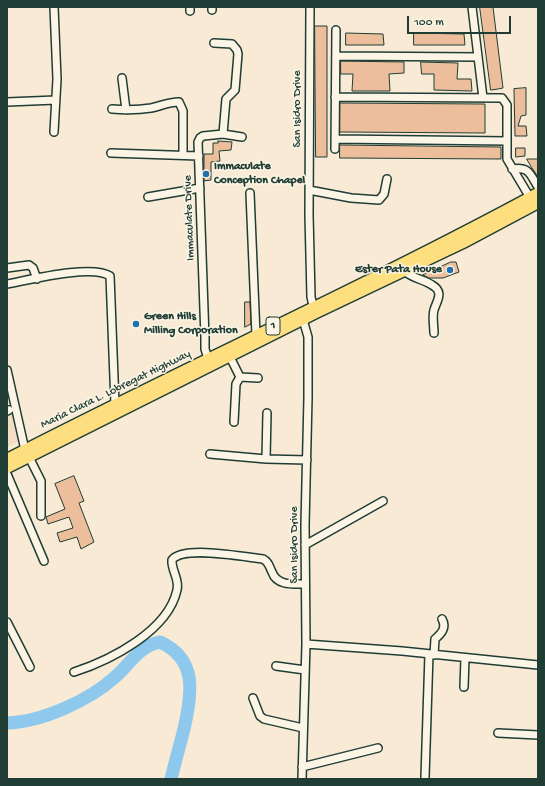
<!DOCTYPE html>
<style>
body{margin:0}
#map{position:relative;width:545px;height:786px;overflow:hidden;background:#f9ead6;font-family:"Gochi Hand",sans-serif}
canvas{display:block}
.frame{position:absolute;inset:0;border:8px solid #1f3d34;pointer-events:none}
.scale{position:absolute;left:407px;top:16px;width:104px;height:18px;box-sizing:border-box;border:2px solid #1f3d34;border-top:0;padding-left:5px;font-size:12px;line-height:14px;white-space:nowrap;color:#1f3d34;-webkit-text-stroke:3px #fcf5e5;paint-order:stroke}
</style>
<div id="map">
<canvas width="545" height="786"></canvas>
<div class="frame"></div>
<div class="scale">100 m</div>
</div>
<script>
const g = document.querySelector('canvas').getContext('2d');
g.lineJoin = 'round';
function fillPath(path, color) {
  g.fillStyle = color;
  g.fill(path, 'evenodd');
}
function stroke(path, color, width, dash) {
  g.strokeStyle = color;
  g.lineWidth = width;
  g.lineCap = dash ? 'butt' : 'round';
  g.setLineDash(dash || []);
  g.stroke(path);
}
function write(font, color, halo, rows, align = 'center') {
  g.font = font + ' "Gochi Hand",sans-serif';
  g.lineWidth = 3;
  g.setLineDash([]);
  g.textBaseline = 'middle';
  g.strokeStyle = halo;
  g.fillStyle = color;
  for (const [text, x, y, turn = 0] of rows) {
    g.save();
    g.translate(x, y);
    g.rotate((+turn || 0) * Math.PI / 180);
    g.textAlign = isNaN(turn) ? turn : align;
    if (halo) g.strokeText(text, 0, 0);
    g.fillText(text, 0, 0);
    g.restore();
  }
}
const built = new Path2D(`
 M7 390 18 442 7 447Z`);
const river = new Path2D(`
 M7 723C42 722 90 700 115 677 130 664 139 646 160 642 198 659 192 694 184 729 180 745 175 762 171 779`);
const building = new Path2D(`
 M480 7H493L503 88 498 89 491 90Z
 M315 26H327V157H316Z
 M346 33 383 34 384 45H346Z
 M414 33 464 34 465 45H414Z
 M341 61 404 62V73L389 74 390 91H352L353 74H341Z
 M421 62 458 63 457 79H471L472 91 434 90V74H422Z
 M526 88V115L521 116 518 126H526L527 136H515L514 89Z
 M340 103 485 104V133L340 132Z
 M218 141 232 142 231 150 219 151 220 161 211 162V180L204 181V154H213V143H218Z
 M340 145 501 147V159L340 158Z
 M516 148H525V156L516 157Z
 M527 159H538V177L532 168Z
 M451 262H456L459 272 443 278H429L423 275Z
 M245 302H250L251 324 245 327Z
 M74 476 84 501 79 503 94 542 81 549 77 537 60 542 57 533 73 528 69 517 48 524 46 517 65 509 55 484Z`);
const minor = new Path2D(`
 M54 7 57 79 54 132
 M190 7V11
 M212 7V10
 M310 7 309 215 311 297 314 310
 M472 7 483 98
 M336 56 478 57
 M122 78 126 110
 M335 97 502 98 507 105V159L532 201
 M7 102 56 100
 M112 109C125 110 138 110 151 108 161 106 168 102 179 102L183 111V155
 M223 134 242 137
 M335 139 507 141
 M335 149 336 30
 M111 153 199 156
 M512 169C529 166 530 174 538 187
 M309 190 351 198 379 200 384 194 387 179
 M250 193 256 335
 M148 197 200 188
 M7 268 29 265 33 268 37 279
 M404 271C414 279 423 279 432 285 445 292 436 302 434 310 432 317 434 326 434 333
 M7 284C29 280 92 264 110 276L115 404 117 408
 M302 316 308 337V398L305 525 306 644 302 779
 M230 357 240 377 236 384 234 422
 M209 362 205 349V338L198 142 200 138 203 136 223 134 226 99 235 90 238 54 237 50 232 44 214 43
 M7 370 25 450
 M240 377 258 378
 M7 411 9 410
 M210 454 266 459 307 460
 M29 457 41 481V516
 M266 459 267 413
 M7 474 44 561
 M305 545 383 501
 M7 622 30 667
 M306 644 402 651 538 665
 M434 655 435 639C441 634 447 628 442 619
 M276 666 305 670
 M74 672C111 660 168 631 177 590 180 580 171 570 172 560 183 545 245 557 263 559 269 562 269 566 272 572 277 586 293 584 305 584
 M464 687 465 658
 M253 698 260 716 264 719 303 728
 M498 733 538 735
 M302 767 378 748
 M425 777 429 654`);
const highway = new Path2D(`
 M7 459C183 368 364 287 538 193
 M7 468 316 313 463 243 538 203`);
const markers = [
 [206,174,4,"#1f6fb2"],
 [450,270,4,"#1f6fb2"],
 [136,324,4,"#1f6fb2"]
];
const shields = [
 [273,326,14]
];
const shieldNames = [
 ["1",273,326]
];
const streetNames = [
 ["San Isidro Drive",298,109,-90],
 ["Immaculate Drive",190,218,-92],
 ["Maria Clara L. Lobregat Highway",116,390,-26],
 ["San Isidro Drive",295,545,-90]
];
const poiNames = [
 ["Immaculate",214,167],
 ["Conception Chapel",214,181],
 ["Ester Pata House",442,270,"right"],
 ["Green Hills",144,317],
 ["Milling Corporation",144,331]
];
fillPath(built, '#f5ddc5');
stroke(river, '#8ec8ed', 13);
fillPath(building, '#ecbe9c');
stroke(building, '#1f3d34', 1);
stroke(minor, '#1f3d34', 10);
stroke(highway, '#1f3d34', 13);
stroke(minor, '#fcf5e5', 7);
stroke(highway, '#fedf80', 10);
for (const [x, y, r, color] of markers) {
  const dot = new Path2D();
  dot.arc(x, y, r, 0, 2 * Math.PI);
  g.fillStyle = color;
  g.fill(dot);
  stroke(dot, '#fcf5e5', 1.5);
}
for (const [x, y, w] of shields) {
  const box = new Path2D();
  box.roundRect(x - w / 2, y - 9, w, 18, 3);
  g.fillStyle = '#fcf5e5';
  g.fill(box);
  stroke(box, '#1f3d34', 1);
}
write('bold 11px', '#1f3d34', null, shieldNames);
write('12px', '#1f3d34', '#fcf5e5', streetNames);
write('bold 12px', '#1f3d34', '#fcf5e5', poiNames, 'left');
</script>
